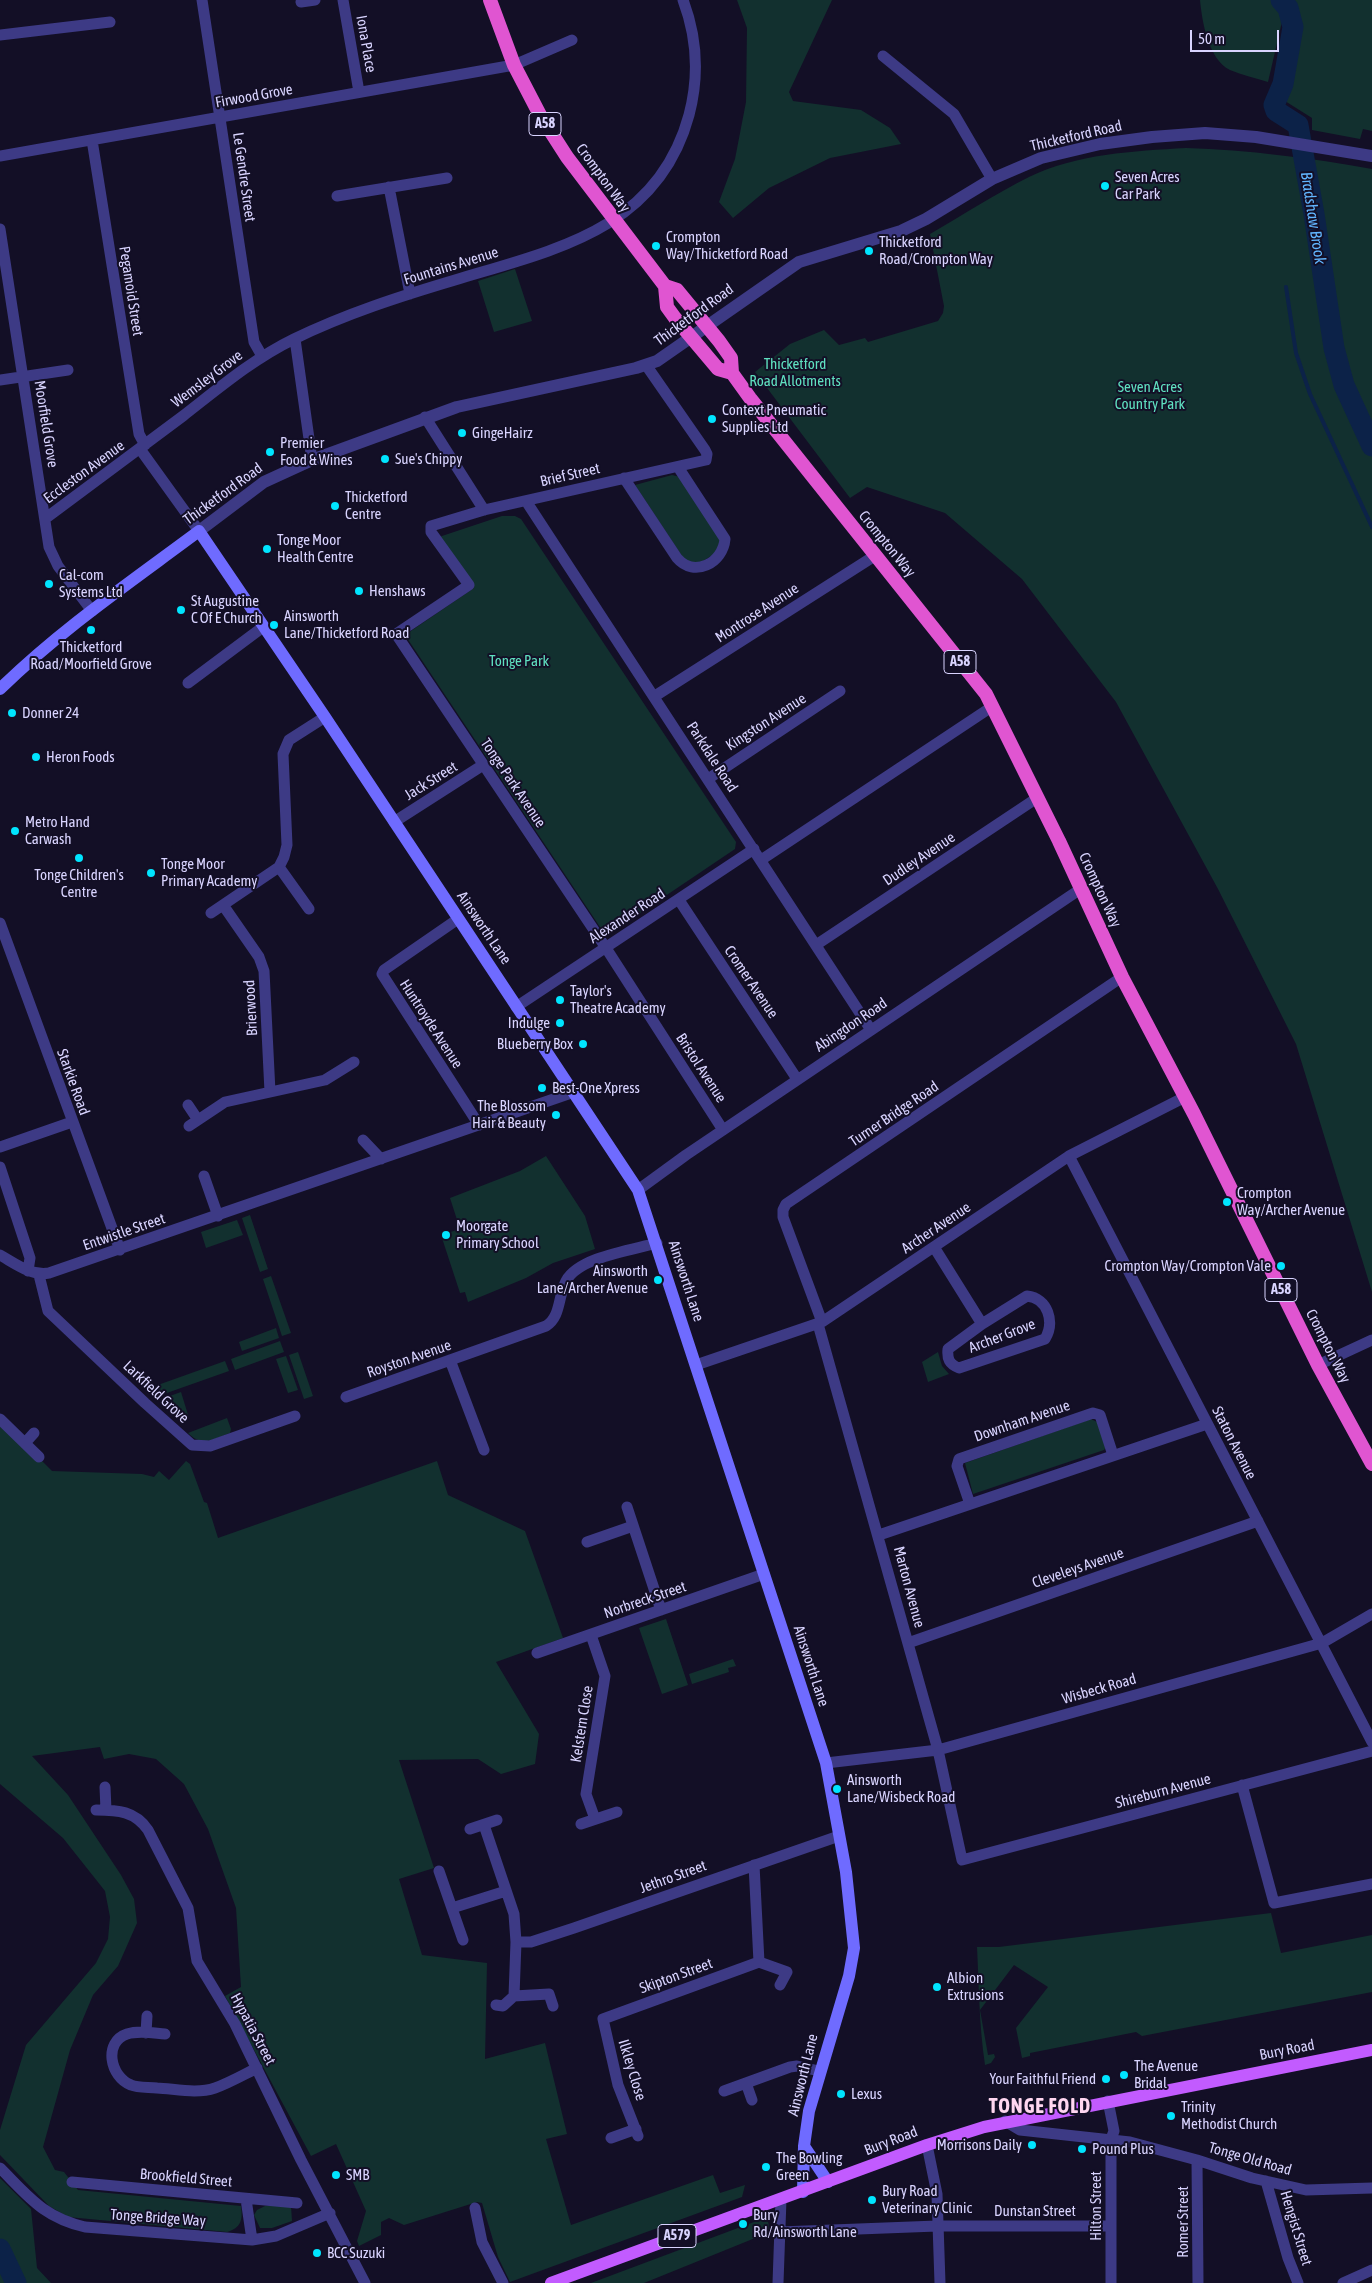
<!DOCTYPE html>
<style>
body{margin:0}
#map{position:relative;width:1372px;height:2283px;overflow:hidden;background:#130f26;font-family:"Asap Condensed",sans-serif}
canvas{display:block}
.scale{position:absolute;left:1190px;top:30px;width:89px;height:22px;box-sizing:border-box;border:2px solid #d9d4ff;border-top:0;padding-left:6px;font-size:15px;line-height:18px;white-space:nowrap;color:#d9d4ff;-webkit-text-stroke:4px #130f26;paint-order:stroke}
</style>
<div id="map">
<canvas width="1372" height="2283"></canvas>
<div class="scale">50 m</div>
</div>
<script>
const g = document.querySelector('canvas').getContext('2d');
g.lineJoin = 'round';
function fillPath(path, color) {
  g.fillStyle = color;
  g.fill(path, 'evenodd');
}
function stroke(path, color, width, dash) {
  g.strokeStyle = color;
  g.lineWidth = width;
  g.lineCap = dash ? 'butt' : 'round';
  g.setLineDash(dash || []);
  g.stroke(path);
}
function write(font, color, halo, rows, align = 'center') {
  g.font = font + ' "Asap Condensed",sans-serif';
  g.lineWidth = 4;
  g.setLineDash([]);
  g.textBaseline = 'middle';
  g.strokeStyle = halo;
  g.fillStyle = color;
  for (const [text, x, y, turn = 0] of rows) {
    g.save();
    g.translate(x, y);
    g.rotate((+turn || 0) * Math.PI / 180);
    g.textAlign = isNaN(turn) ? turn : align;
    if (halo) g.strokeText(text, 0, 0);
    g.fillText(text, 0, 0);
    g.restore();
  }
}
const green = new Path2D(`
 M737 0H832L789 92 793 101 861 110 890 128 901 144 830 158 769 188 733 218 719 202 735 159 746 102 747 28Z
 M1200 0H1271L1284 13 1268 82C1256 78 1242 75 1230 70 1208 59 1202 21 1200 0Z
 M1290 0H1372V131L1363 129 1360 139 1312 130V118L1285 101 1301 31Z
 M1186 148C1248 150 1311 158 1372 169V1292L1296 1044 1218 889 1116 702 1022 579 945 513 867 487 850 498 755 372 790 344 824 330 839 345 865 338 868 342 938 321 943 313 944 306 930 234C963 215 995 194 1029 177 1076 154 1134 151 1186 148Z
 M515 269 532 321 494 332 478 281Z
 M672 475 680 477 721 538 717 552 700 563 686 562 635 485Z
 M502 516H515L521 519 736 842 735 849 606 936 405 635 474 588 439 537Z
 M546 1156 585 1216 595 1249 553 1263 526 1278 468 1302 465 1292 460 1293 441 1235 460 1229 450 1198 520 1171Z
 M250 1215 268 1269 260 1272 242 1218Z
 M237 1220 243 1235 206 1248 201 1232Z
 M271 1276 291 1333 282 1336 263 1279Z
 M276 1328 279 1338 242 1351 239 1342Z
 M280 1341 284 1352 235 1370 231 1359Z
 M298 1352 313 1396 304 1399 289 1355Z
 M938 1352 942 1366 949 1374 928 1382 922 1362Z
 M286 1356 298 1390 288 1393 276 1359Z
 M225 1361 229 1371 164 1394 155 1386Z
 M181 1392 189 1418 167 1397Z
 M227 1418 231 1429 230 1433C212 1440 202 1447 188 1433Z
 M0 1419 52 1471 142 1474 154 1477 159 1471 169 1480 186 1461 190 1464 204 1502 207 1503 218 1538 437 1461 448 1495 525 1531 563 1638 496 1662 539 1734 535 1764 501 1774 478 1759 399 1760 434 1868 399 1879 422 1955 487 1963 485 2059 545 2043 567 2134 546 2139 571 2225 713 2175 720 2193 745 2185 742 2197 510 2282 498 2257 482 2203 477 2202 404 2225 389 2218 381 2222V2235L359 2246 357 2241 366 2211 336 2144 311 2156 225 1996 241 1987 236 1908 208 1829 184 1784 156 1759 129 1754 104 1759 100 1747 32 1756 68 1795 121 1875 134 1899 137 1923 118 1966 93 1995 70 2050 43 2147 55 2170 64 2172 78 2190 241 2206C243 2220 241 2228 227 2232L68 2217 49 2206 0 2155V2130L26 2045 96 1963 108 1939 110 1917 105 1891 63 1838 0 1784Z
 M1091 1419 1097 1422 1106 1447 1104 1450 973 1494 965 1463Z
 M666 1619 688 1685 662 1694 639 1628Z
 M733 1659 736 1666 728 1668 729 1672 692 1684 689 1674Z
 M1271 1913 1281 1953 1372 1935V1992L1142 2036 1136 2032 1030 2053V2056L1022 2058 1016 2028 1048 1987 1014 1965 980 2010 988 2055 994 2054 995 2057 991 2063 985 2065C979 2026 979 1986 977 1947H999Z
 M0 2178 31 2209 37 2268 51 2283H0Z
 M265 2206H291L292 2221 272 2228H260L254 2215 257 2210Z
 M762 2219 768 2221 770 2232 644 2283H591Z`);
const stream = new Path2D(`
 M1286 287 1296 353 1310 394 1372 527`);
const river = new Path2D(`
 M1281 0 1288 8 1293 27 1283 84 1274 105 1276 111 1298 125 1314 214 1334 348 1344 385 1372 446
 M0 2249 16 2283`);
const minor = new Path2D(`
 M202 0 254 342 262 356
 M343 0 359 92
 M301 2 315 0
 M0 35 110 22
 M883 56 954 114 992 179
 M92 140 139 434 145 445
 M0 156 514 65 572 40
 M389 187 410 294
 M337 196 447 178
 M0 229 49 547 58 566 92 611
 M295 339 312 460
 M646 365 705 450 707 454 706 460 484 510 431 526V532L469 585 396 634 606 948 723 1130
 M0 380 68 370
 M425 417 484 510
 M140 449 199 531
 M624 478 677 558C694 578 723 563 725 539L678 467
 M526 501 871 1030
 M46 518C92 484 138 450 183 416 219 388 253 359 294 339 345 314 401 296 455 280 554 250 658 230 689 115 699 77 697 37 683 0
 M188 683 263 627
 M655 696 876 555
 M708 779 840 691
 M394 822 483 765
 M761 860 993 706
 M279 867 309 909
 M679 900 797 1079
 M223 905 259 957 264 971 270 1092
 M211 913 279 867 284 857 287 845 283 754 289 740 325 717
 M458 919 384 970 382 974 479 1125
 M0 923 120 1250
 M816 945 1037 798
 M516 1007 754 849
 M188 1105 198 1120
 M189 1126 225 1102 325 1080 354 1062
 M363 1140 381 1159
 M0 1147 72 1122
 M1069 1156 1372 1742
 M0 1167 30 1258 28 1271
 M204 1176 218 1216
 M638 1190 686 1155 1082 888
 M934 1247 982 1324
 M0 1255C16 1264 31 1276 49 1273L574 1092
 M39 1275 48 1311 145 1403 192 1445 210 1446 295 1416
 M1027 1296C1048 1298 1055 1322 1045 1339L959 1368C949 1364 947 1359 948 1349L982 1324Z
 M822 1322 783 1217V1210L786 1204 1122 977
 M818 1324 938 1750 962 1860 1372 1751
 M450 1360 484 1450
 M696 1365 822 1322 1069 1156 1185 1097
 M1318 1365 1372 1340
 M346 1397 546 1326C561 1317 558 1296 566 1281 579 1257 632 1250 657 1243
 M0 1419 39 1457
 M25 1443 34 1433
 M970 1504 957 1466 959 1459 1093 1413 1100 1415 1113 1455
 M627 1507 661 1610
 M879 1535 1207 1424
 M587 1542 633 1526
 M591 1635 605 1676 586 1794 595 1819
 M908 1643 1258 1521
 M537 1653 764 1574
 M826 1763 938 1750 1322 1643 1372 1614
 M1242 1785 1274 1903 1372 1884
 M105 1787 106 1810
 M96 1810C118 1810 135 1811 148 1830L188 1908 197 1961 235 2024 301 2160 365 2283
 M581 1824 617 1812
 M484 1825 514 1914 516 1942 514 1996 549 1994 553 2006
 M470 1829 497 1820
 M754 1865 759 1962
 M439 1871 463 1940
 M452 1908 506 1891
 M516 1942H531L574 1928 839 1836
 M759 1962 787 1972 780 1985
 M496 2005 503 2006 514 1996
 M146 2033 147 2016
 M165 2034C153 2033 139 2030 127 2034 103 2042 110 2077 131 2085 138 2088 149 2087 157 2088 176 2089 197 2094 215 2088 229 2083 243 2075 257 2068
 M746 2083 752 2100
 M724 2091 790 2067 797 2066 819 2071
 M1108 2101 1114 2131 1111 2139V2283
 M1005 2121 1020 2130 1130 2142 1197 2160 1252 2178 1306 2190 1372 2188
 M638 2136 618 2085 603 2019 759 1962
 M611 2138 636 2129
 M927 2145 937 2194 940 2283
 M1197 2160 1198 2283
 M0 2168C29 2197 43 2217 85 2227L252 2240 276 2236 330 2213
 M1266 2181 1288 2258 1298 2283
 M72 2182 297 2203
 M246 2199 252 2240
 M475 2208 482 2242 503 2283
 M780 2232 937 2226H1111
 M778 2283 781 2199
 M1343 2283 1372 2270`);
const tertiary = new Path2D(`
 M199 531 264 482 312 460 457 407 636 368 657 361 799 262 901 231 926 219 992 179 1041 158 1100 144 1152 137 1205 133 1256 137 1372 156`);
const secondary = new Path2D(`
 M0 689C60 630 132 581 199 531L325 717 638 1190 826 1763 846 1872 854 1948 849 1976 809 2111 804 2146 803 2192
 M804 2146 828 2182`);
const primary = new Path2D(`
 M551 2283 927 2145 984 2127 1372 2050`);
const trunk = new Path2D(`
 M490 0 514 65 540 115 567 157 665 286 667 307 675 318 718 369 732 373
 M665 286 677 290 719 341 731 358 732 373 750 398 986 694 1059 841 1122 977 1194 1114 1318 1365 1372 1464`);
const markers = [
 [1105,186,5,"#00e5ff"],
 [656,246,5,"#00e5ff"],
 [869,251,5,"#00e5ff"],
 [712,419,5,"#00e5ff"],
 [462,433,5,"#00e5ff"],
 [270,452,5,"#00e5ff"],
 [385,459,5,"#00e5ff"],
 [335,506,5,"#00e5ff"],
 [267,549,5,"#00e5ff"],
 [49,584,5,"#00e5ff"],
 [359,591,5,"#00e5ff"],
 [181,610,5,"#00e5ff"],
 [274,625,5,"#00e5ff"],
 [91,630,5,"#00e5ff"],
 [12,713,5,"#00e5ff"],
 [36,757,5,"#00e5ff"],
 [15,831,5,"#00e5ff"],
 [79,858,5,"#00e5ff"],
 [151,873,5,"#00e5ff"],
 [560,1000,5,"#00e5ff"],
 [560,1023,5,"#00e5ff"],
 [583,1044,5,"#00e5ff"],
 [542,1088,5,"#00e5ff"],
 [556,1115,5,"#00e5ff"],
 [1227,1202,5,"#00e5ff"],
 [446,1235,5,"#00e5ff"],
 [1281,1266,5,"#00e5ff"],
 [658,1280,5,"#00e5ff"],
 [837,1789,5,"#00e5ff"],
 [937,1987,5,"#00e5ff"],
 [1124,2075,5,"#00e5ff"],
 [1106,2079,5,"#00e5ff"],
 [841,2094,5,"#00e5ff"],
 [1171,2116,5,"#00e5ff"],
 [1032,2145,5,"#00e5ff"],
 [1082,2149,5,"#00e5ff"],
 [766,2167,5,"#00e5ff"],
 [336,2175,5,"#00e5ff"],
 [872,2200,5,"#00e5ff"],
 [743,2224,5,"#00e5ff"],
 [317,2253,5,"#00e5ff"]
];
const shields = [
 [545,124,32],
 [960,662,32],
 [1281,1290,32],
 [677,2236,38]
];
const shieldNames = [
 ["A58",545,124],
 ["A58",960,662],
 ["A58",1281,1290],
 ["A579",677,2236]
];
const streetNames = [
 ["Iona Place",366,44,80],
 ["Firwood Grove",254,96,-10],
 ["Thicketford Road",1076,136,-13],
 ["Le Gendre Street",244,177,82],
 ["Crompton Way",603,178,54],
 ["Fountains Avenue",451,266,-17],
 ["Pegamoid Street",131,291,81],
 ["Thicketford Road",694,315,-36],
 ["Wemsley Grove",207,379,-37],
 ["Moorfield Grove",46,424,81],
 ["Eccleston Avenue",84,472,-36],
 ["Brief Street",570,475,-13],
 ["Thicketford Road",223,494,-36],
 ["Crompton Way",887,544,51],
 ["Montrose Avenue",757,613,-33],
 ["Kingston Avenue",766,722,-33],
 ["Parkdale Road",712,757,57],
 ["Jack Street",431,781,-32],
 ["Tonge Park Avenue",513,783,56],
 ["Dudley Avenue",919,859,-34],
 ["Crompton Way",1100,890,65],
 ["Alexander Road",627,916,-33],
 ["Ainsworth Lane",484,928,56],
 ["Cromer Avenue",751,982,56],
 ["Brierwood",251,1008,-93],
 ["Huntroyde Avenue",431,1024,57],
 ["Abingdon Road",851,1025,-34],
 ["Bristol Avenue",701,1068,57],
 ["Starkie Road",73,1082,70],
 ["Turner Bridge Road",894,1114,-34],
 ["Archer Avenue",936,1228,-34],
 ["Entwistle Street",124,1232,-19],
 ["Ainsworth Lane",686,1281,72],
 ["Archer Grove",1002,1336,-21],
 ["Crompton Way",1328,1346,63],
 ["Royston Avenue",409,1359,-19],
 ["Larkfield Grove",156,1392,43],
 ["Downham Avenue",1022,1421,-19],
 ["Staton Avenue",1234,1443,63],
 ["Cleveleys Avenue",1078,1568,-19],
 ["Marton Avenue",909,1587,75],
 ["Norbreck Street",645,1600,-19],
 ["Ainsworth Lane",811,1666,72],
 ["Wisbeck Road",1099,1689,-16],
 ["Kelstern Close",582,1724,-81],
 ["Shireburn Avenue",1163,1791,-15],
 ["Jethro Street",673,1877,-20],
 ["Skipton Street",676,1976,-20],
 ["Hypatia Street",253,2029,62],
 ["Bury Road",1287,2050,-11],
 ["Ilkley Close",632,2070,73],
 ["Ainsworth Lane",803,2075,-76],
 ["Bury Road",891,2141,-21],
 ["Tonge Old Road",1250,2159,16],
 ["Brookfield Street",186,2178,5],
 ["Hilton Street",1096,2206,-90],
 ["Dunstan Street",1035,2211],
 ["Tonge Bridge Way",158,2218,4],
 ["Romer Street",1183,2222,-90],
 ["Hengist Street",1296,2228,73]
];
const poiNames = [
 ["Seven Acres",1115,177],
 ["Car Park",1115,194],
 ["Crompton",666,237],
 ["Way/Thicketford Road",666,254],
 ["Thicketford",879,242],
 ["Road/Crompton Way",879,259],
 ["Context Pneumatic",722,410],
 ["Supplies Ltd",722,427],
 ["GingeHairz",472,433],
 ["Premier",280,443],
 ["Food & Wines",280,460],
 ["Sue's Chippy",395,459],
 ["Thicketford",345,497],
 ["Centre",345,514],
 ["Tonge Moor",277,540],
 ["Health Centre",277,557],
 ["Cal-com",59,575],
 ["Systems Ltd",59,592],
 ["Henshaws",369,591],
 ["St Augustine",191,601],
 ["C Of E Church",191,618],
 ["Ainsworth",284,616],
 ["Lane/Thicketford Road",284,633],
 ["Thicketford",91,647,"center"],
 ["Road/Moorfield Grove",91,664,"center"],
 ["Donner 24",22,713],
 ["Heron Foods",46,757],
 ["Metro Hand",25,822],
 ["Carwash",25,839],
 ["Tonge Moor",161,864],
 ["Primary Academy",161,881],
 ["Tonge Children's",79,875,"center"],
 ["Centre",79,892,"center"],
 ["Taylor's",570,991],
 ["Theatre Academy",570,1008],
 ["Indulge",550,1023,"right"],
 ["Blueberry Box",573,1044,"right"],
 ["Best-One Xpress",552,1088],
 ["The Blossom",546,1106,"right"],
 ["Hair & Beauty",546,1123,"right"],
 ["Crompton",1237,1193],
 ["Way/Archer Avenue",1237,1210],
 ["Moorgate",456,1226],
 ["Primary School",456,1243],
 ["Crompton Way/Crompton Vale",1271,1266,"right"],
 ["Ainsworth",648,1271,"right"],
 ["Lane/Archer Avenue",648,1288,"right"],
 ["Ainsworth",847,1780],
 ["Lane/Wisbeck Road",847,1797],
 ["Albion",947,1978],
 ["Extrusions",947,1995],
 ["The Avenue",1134,2066],
 ["Bridal",1134,2083],
 ["Your Faithful Friend",1096,2079,"right"],
 ["Lexus",851,2094],
 ["Trinity",1181,2107],
 ["Methodist Church",1181,2124],
 ["Morrisons Daily",1022,2145,"right"],
 ["Pound Plus",1092,2149],
 ["The Bowling",776,2158],
 ["Green",776,2175],
 ["SMB",346,2175],
 ["Bury Road",882,2191],
 ["Veterinary Clinic",882,2208],
 ["Bury",753,2215],
 ["Rd/Ainsworth Lane",753,2232],
 ["BCC Suzuki",327,2253]
];
const parkNames = [
 ["Thicketford",795,364],
 ["Road Allotments",795,381],
 ["Seven Acres",1150,387],
 ["Country Park",1150,404],
 ["Tonge Park",519,661]
];
const waterNames = [
 ["Bradshaw Brook",1313,218,81]
];
const districtNames = [
 ["TONGE FOLD",1040,2107]
];
fillPath(green, '#12302f');
stroke(stream, '#0c2248', 4);
stroke(river, '#0c2248', 21);
stroke(minor, '#3d3a85', 11);
stroke(tertiary, '#3d3a85', 12);
stroke(secondary, '#6f6bff', 12);
stroke(primary, '#c25bff', 12);
stroke(trunk, '#e055d1', 14);
for (const [x, y, r, color] of markers) {
  const dot = new Path2D();
  dot.arc(x, y, r, 0, 2 * Math.PI);
  g.fillStyle = color;
  g.fill(dot);
  stroke(dot, '#130f26', 2);
}
for (const [x, y, w] of shields) {
  const box = new Path2D();
  box.roundRect(x - w / 2, y - 11.5, w, 23, 4);
  g.fillStyle = '#130f26';
  g.fill(box);
  stroke(box, '#d9d4ff', 1);
}
write('bold 14px', '#d9d4ff', null, shieldNames);
write('15px', '#d9d4ff', '#130f26', streetNames);
write('15px', '#d9d4ff', '#130f26', poiNames, 'left');
write('15px', '#5fe0c0', '#130f26', parkNames);
write('italic 16px', '#62b6ff', '#130f26', waterNames);
g.letterSpacing = '1px';
write('bold 20px', '#ffd6f0', '#130f26', districtNames);
g.letterSpacing = '0px';
</script>
